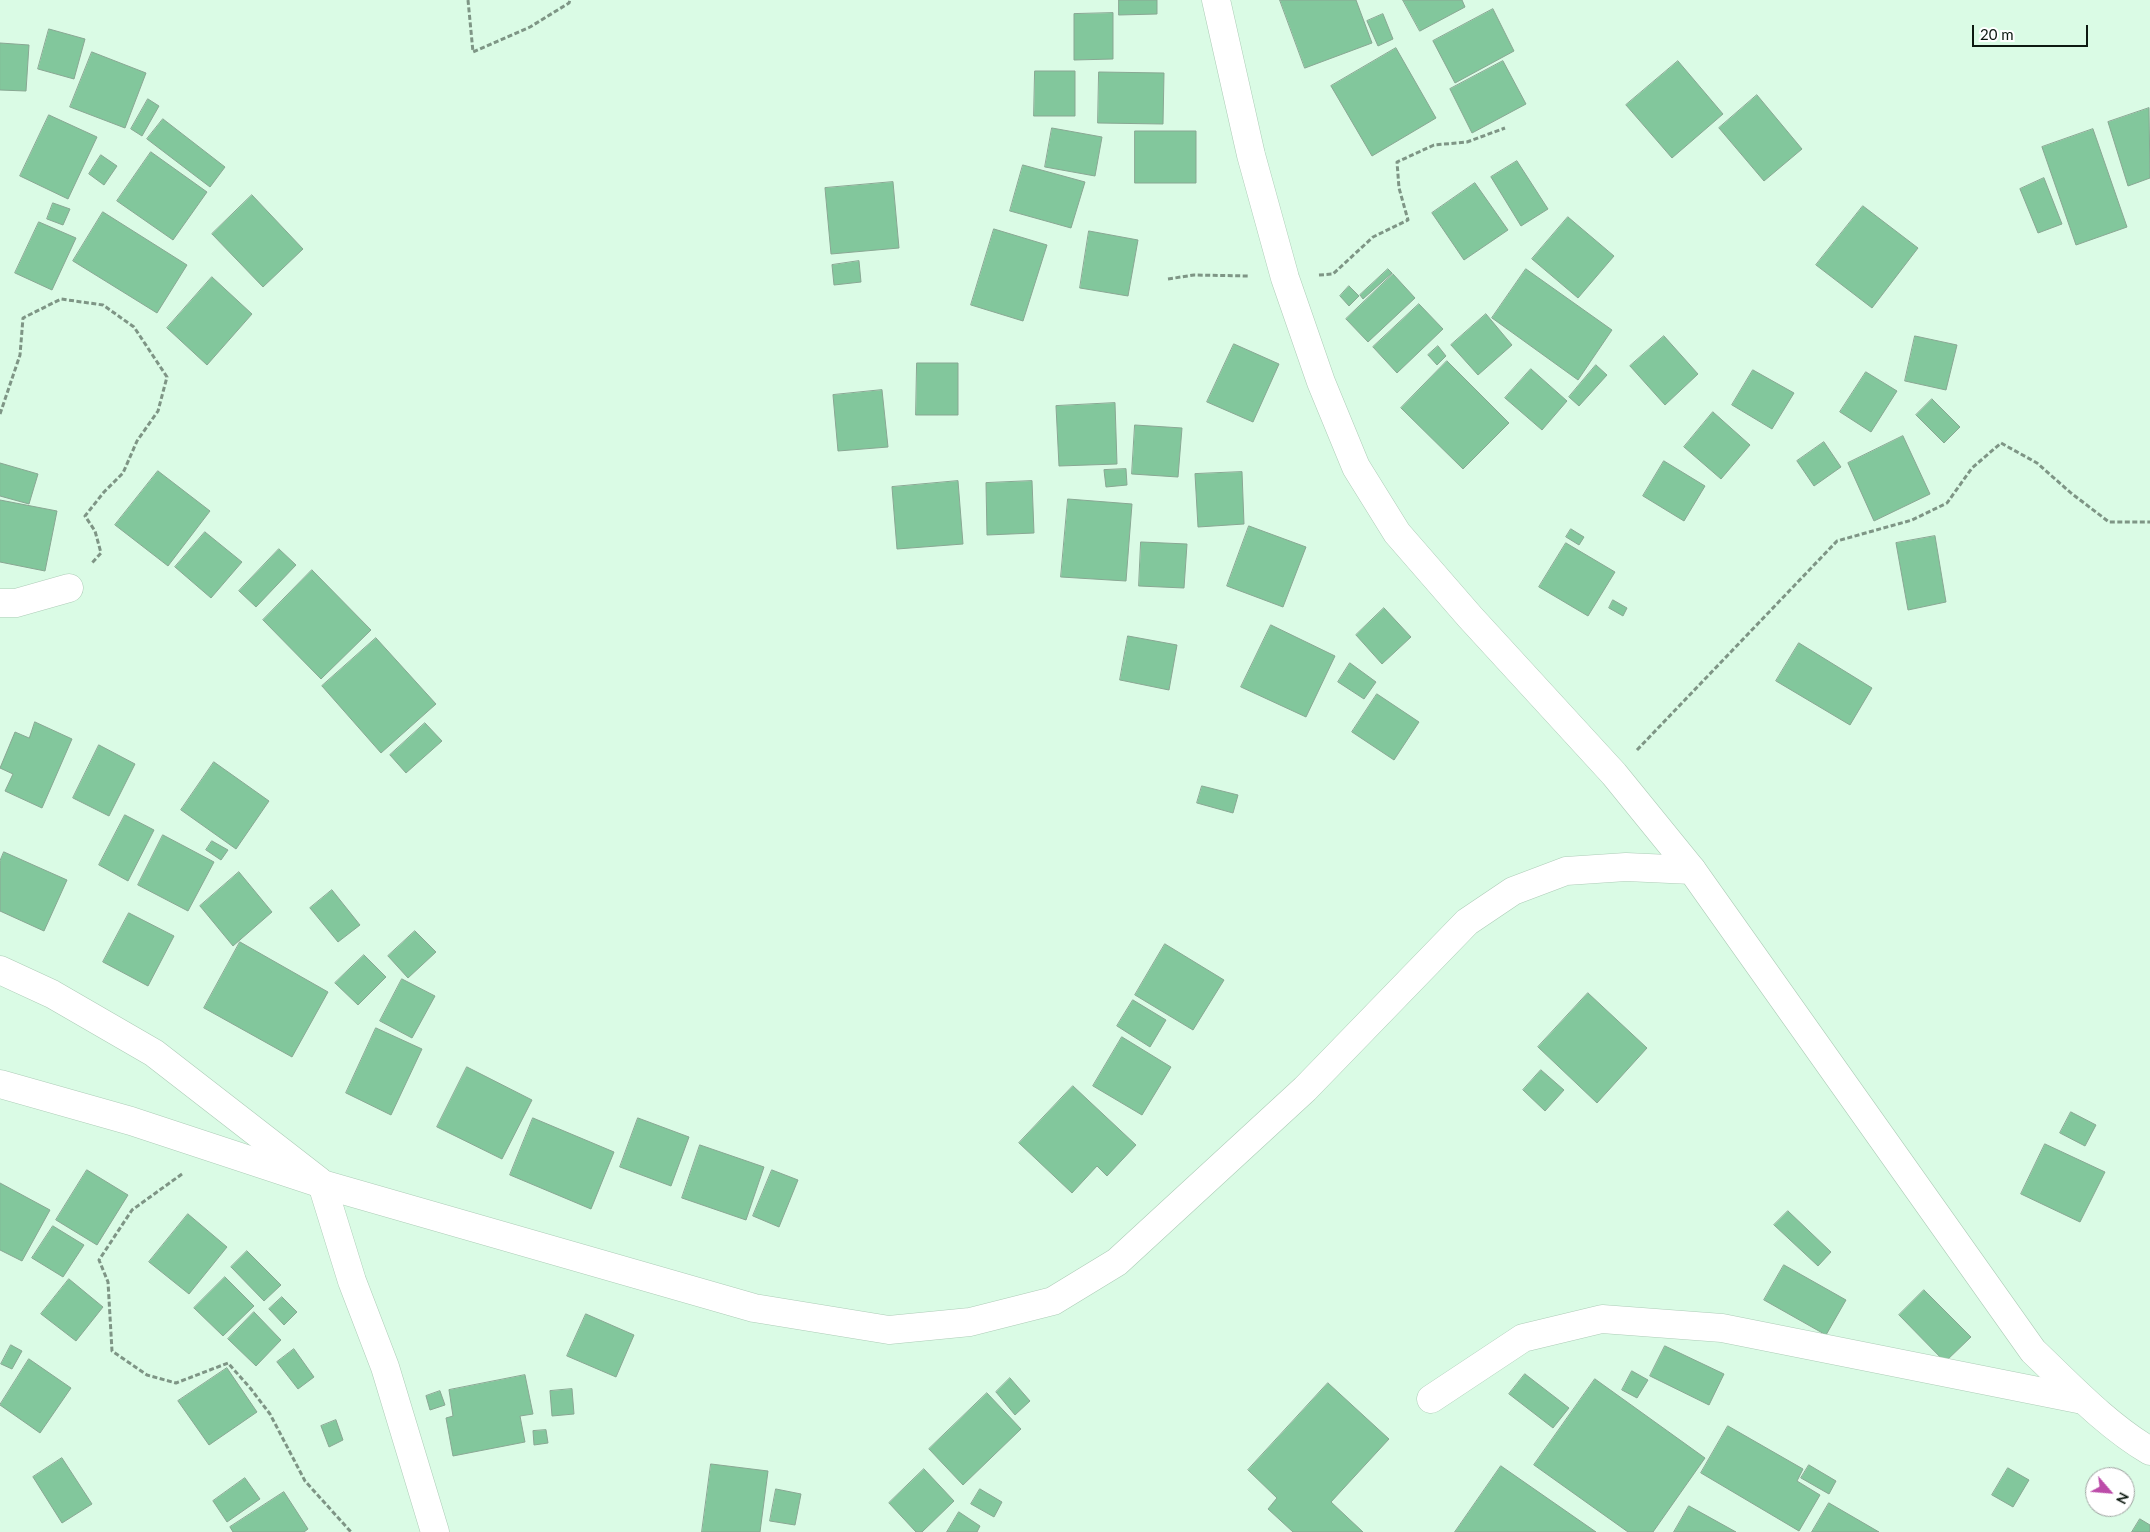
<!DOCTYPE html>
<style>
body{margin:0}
#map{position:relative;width:2150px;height:1532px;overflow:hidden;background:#dafbe5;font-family:Lato,sans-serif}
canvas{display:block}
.north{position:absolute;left:2085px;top:1467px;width:50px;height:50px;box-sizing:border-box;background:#fff;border:1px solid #9ea3a0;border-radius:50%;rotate:117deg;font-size:14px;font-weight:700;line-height:20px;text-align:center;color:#0d1911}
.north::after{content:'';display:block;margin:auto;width:18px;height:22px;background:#bc4ca9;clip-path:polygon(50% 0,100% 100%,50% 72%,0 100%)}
.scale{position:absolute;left:1972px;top:25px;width:116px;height:22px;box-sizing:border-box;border:2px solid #0d1911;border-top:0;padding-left:6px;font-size:15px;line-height:18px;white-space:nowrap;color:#0d1911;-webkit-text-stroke:4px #fff;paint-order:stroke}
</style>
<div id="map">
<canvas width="2150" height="1532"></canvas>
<div class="north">N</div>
<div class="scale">20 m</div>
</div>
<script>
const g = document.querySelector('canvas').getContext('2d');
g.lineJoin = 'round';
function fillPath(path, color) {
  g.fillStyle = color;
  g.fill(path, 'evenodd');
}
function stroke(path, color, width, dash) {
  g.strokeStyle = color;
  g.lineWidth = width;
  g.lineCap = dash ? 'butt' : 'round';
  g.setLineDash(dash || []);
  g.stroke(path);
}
const building = new Path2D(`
 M1119 0H1157V14L1119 15Z
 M1280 0H1356L1372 43 1305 68Z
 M1403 0H1462L1465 7 1420 31Z
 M1493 9 1514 51 1455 83 1433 41Z
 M1113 13V59L1074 60V14Z
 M1383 14 1393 39 1378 46 1367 21Z
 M49 29 85 39 74 79 38 69Z
 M0 43 29 45 26 91 0 90Z
 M1396 48 1436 118 1372 156 1331 86Z
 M92 52 146 73 125 128 70 107Z
 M1503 61 1526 104 1472 133 1450 89Z
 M1678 61 1723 114 1672 158 1626 105Z
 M1035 71H1075V116H1034Z
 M1099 72 1164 73 1163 124 1098 123Z
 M1757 95 1802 149 1764 181 1719 128Z
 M148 99 159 106 142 136 131 129Z
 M2149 108 2150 178 2128 186 2108 122Z
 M49 115 97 137 68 199 20 176Z
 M163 119 225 167 210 187 147 139Z
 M1052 128 1102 137 1095 176 1045 167Z
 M2093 129 2127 227 2076 245 2042 147Z
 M1135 131H1196V183H1135Z
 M151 152 207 192 173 240 117 201Z
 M101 155 117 166 104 185 89 174Z
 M1517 161 1548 209 1521 226 1491 177Z
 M1023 165 1085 182 1071 228 1010 211Z
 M2044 178 2062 224 2038 233 2020 189Z
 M893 182 899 248 831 254 825 188Z
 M1475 183 1508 230 1464 260 1432 213Z
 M252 195 303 249 263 287 212 234Z
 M53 203 70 209 63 225 47 219Z
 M1863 206 1918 248 1872 308 1816 265Z
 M103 212 187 265 157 313 73 261Z
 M1568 217 1614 256 1578 298 1532 259Z
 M39 222 76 238 52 290 15 273Z
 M994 229 1047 245 1023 321 971 305Z
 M1089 231 1138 240 1128 296 1080 288Z
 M859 261 861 282 834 285 832 265Z
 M1388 269 1392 273 1363 299 1360 295Z
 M1526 269 1612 330 1578 380 1492 318Z
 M1393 274 1415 298 1368 342 1346 319Z
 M212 277 252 314 207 365 167 328Z
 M1349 286 1359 296 1349 306 1340 296Z
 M1419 304 1443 329 1397 373 1373 347Z
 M1486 314 1512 345 1478 375 1451 345Z
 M1664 336 1698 374 1665 405 1630 366Z
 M1915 336 1957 345 1946 390 1905 381Z
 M1234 344 1279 364 1253 422 1207 402Z
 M1438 346 1446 356 1437 365 1428 355Z
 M1447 361 1509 423 1463 469 1401 408Z
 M917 363H958V415H916Z
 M1596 365 1607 375 1579 406 1569 397Z
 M1531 369 1567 401 1542 430 1505 398Z
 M1753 370 1794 393 1772 429 1732 405Z
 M1866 372 1897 391 1871 432 1840 412Z
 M882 390 888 447 838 451 833 395Z
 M1932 399 1960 427 1944 443 1916 415Z
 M1115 403 1117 464 1059 466 1056 406Z
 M1713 412 1750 445 1721 479 1684 447Z
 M1135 425 1182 428 1178 477 1132 474Z
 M1903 436 1930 494 1874 521 1848 463Z
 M1824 442 1841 467 1814 486 1797 461Z
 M1664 461 1705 486 1684 521 1643 496Z
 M0 463 38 474 29 504 0 496Z
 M1126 469 1127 485 1106 487 1104 470Z
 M158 471 210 511 168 566 115 525Z
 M1242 472 1244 524 1198 527 1195 474Z
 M958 481 963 544 897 549 892 487Z
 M1032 481 1034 533 987 535 986 483Z
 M1068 499 1132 504 1126 581 1061 577Z
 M0 500 57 511 45 571 0 562Z
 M1249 526 1306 547 1283 607 1227 586Z
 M1571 529 1584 537 1579 545 1566 537Z
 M205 532 242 562 211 598 175 567Z
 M1935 536 1946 602 1908 610 1896 543Z
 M1141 542 1187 544 1184 588 1139 586Z
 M1566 543 1615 572 1588 616 1539 587Z
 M279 549 296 565 256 607 239 591Z
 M312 570 371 630 321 679 263 620Z
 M1613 600 1627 608 1623 616 1609 608Z
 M1384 608 1411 637 1382 664 1356 635Z
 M1271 625 1335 656 1306 717 1241 687Z
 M1128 636 1177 645 1169 690 1120 680Z
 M376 638 436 704 381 753 322 686Z
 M1799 643 1872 688 1850 725 1776 681Z
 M1350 663 1376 682 1364 699 1338 682Z
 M1377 694 1419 722 1394 760 1352 732Z
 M35 722 72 739 42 808 5 791 13 774 0 768 15 732 29 738Z
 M425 723 442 741 406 773 390 755Z
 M99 745 135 764 109 816 73 798Z
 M214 762 269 801 236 849 181 810Z
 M1202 786 1238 795 1233 813 1197 803Z
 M125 815 154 830 128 881 99 865Z
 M163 835 214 862 188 911 138 885Z
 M212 841 228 850 221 860 206 850Z
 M4 852 67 880 44 931 0 911V861Z
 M239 872 272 912 233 946 200 906Z
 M332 890 360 925 338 942 310 908Z
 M129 913 174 936 148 986 103 962Z
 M415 931 436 952 408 978 388 956Z
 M240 942 328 992 292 1057 204 1008Z
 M1165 944 1224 980 1193 1030 1135 995Z
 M364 955 386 977 358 1005 335 983Z
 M402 979 435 996 412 1038 380 1021Z
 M1588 993 1647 1048 1597 1103 1538 1047Z
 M1133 1000 1166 1020 1150 1047 1117 1026Z
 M376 1028 422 1049 391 1115 346 1093Z
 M1122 1037 1171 1067 1142 1115 1093 1086Z
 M467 1067 532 1100 502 1159 437 1127Z
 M1541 1070 1564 1090 1545 1111 1523 1090Z
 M1073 1086 1136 1145 1107 1176 1097 1166 1072 1193 1019 1143Z
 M2071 1112 2096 1125 2085 1146 2060 1133Z
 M533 1118 614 1152 591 1209 510 1175Z
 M638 1118 689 1137 671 1186 620 1167Z
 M2045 1144 2105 1172 2080 1222 2021 1194Z
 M700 1145 764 1167 746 1220 682 1198Z
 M87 1170 128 1195 97 1245 56 1220Z
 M772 1170 798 1180 779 1227 753 1216Z
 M0 1183 50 1210 22 1261 0 1250Z
 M1788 1211 1831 1252 1818 1266 1774 1225Z
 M188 1214 227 1247 189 1294 149 1262Z
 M53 1226 84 1245 63 1277 32 1258Z
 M247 1251 281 1285 264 1301 231 1267Z
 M1784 1265 1846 1300 1826 1335 1764 1300Z
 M225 1277 254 1306 223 1336 194 1308Z
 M69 1279 103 1307 76 1341 41 1314Z
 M1924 1290 1971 1337 1945 1362 1899 1315Z
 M282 1297 297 1312 284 1325 269 1309Z
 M254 1312 281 1340 256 1366 228 1339Z
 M586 1314 634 1335 616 1377 567 1356Z
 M11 1345 22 1351 12 1369 1 1364Z
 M1665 1346 1724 1374 1709 1405 1650 1376Z
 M294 1349 314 1377 298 1389 277 1362Z
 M29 1359 71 1388 40 1433 0 1405Z
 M227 1368 257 1412 209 1445 178 1401Z
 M1632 1371 1648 1380 1637 1398 1622 1390Z
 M1525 1374 1569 1408 1553 1428 1509 1394Z
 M525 1375 533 1414 520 1416 525 1442 453 1456 446 1418 453 1416 449 1390Z
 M1010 1378 1030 1401 1015 1415 996 1392Z
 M1595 1379 1705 1458 1653 1532H1628L1534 1465Z
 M1328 1383 1389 1439 1331 1502 1363 1532H1293L1268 1509 1277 1498 1248 1470Z
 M572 1389 574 1414 552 1416 550 1391Z
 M440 1391 445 1405 430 1410 426 1396Z
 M987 1393 1021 1429 963 1485 929 1449Z
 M336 1420 343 1440 329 1447 321 1426Z
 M1728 1426 1803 1469 1797 1481 1820 1495 1799 1531 1701 1473Z
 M546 1430 548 1443 534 1445 533 1431Z
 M62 1458 92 1504 62 1523 33 1477Z
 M711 1464 768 1471 760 1532H702Z
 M1809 1465 1836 1481 1829 1494 1801 1478Z
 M1501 1466 1596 1532H1455Z
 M2008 1468 2029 1480 2013 1507 1992 1495Z
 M924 1469 954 1501 922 1532H916L889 1503Z
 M245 1478 260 1499 227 1522 213 1501Z
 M776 1489 801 1494 795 1525 770 1521Z
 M980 1489 1002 1502 994 1517 971 1504Z
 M284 1492 308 1529 304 1532H233L230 1527Z
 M1829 1503 1879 1532H1812Z
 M1689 1506 1736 1532H1674Z
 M959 1512 980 1526 977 1532H947Z
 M2140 1519 2150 1525V1532H2132Z`);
const path = new Path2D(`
 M468 0 473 52 530 27 569 3 570 0
 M1319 275 1333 274 1373 237 1408 220 1399 188 1397 162 1434 145 1467 142 1505 128
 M1168 279 1194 275 1248 276
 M0 414 20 355 23 318 61 299 103 305 134 327 167 377 158 411 137 441 123 473 104 492 85 516 95 531 101 553 91 564
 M1637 750 1837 541 1912 520 1947 503 1972 468 2001 443 2037 463 2071 493 2109 522H2150
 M182 1174 132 1210 99 1260 108 1282 112 1351 147 1375 176 1383 228 1363 251 1389 270 1414 305 1481 351 1532`);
const minor = new Path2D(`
 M0 603H16L69 588
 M0 970 52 994 154 1053 319 1181
 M1431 1399 1523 1338 1602 1319 1722 1328 2083 1400`);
const tertiary = new Path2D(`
 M1216 0 1251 155 1285 278 1321 382 1356 467 1397 533 1470 617 1614 774 1692 870
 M322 1184 352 1281 385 1367 435 1532`);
const secondary = new Path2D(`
 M0 1084 131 1121 322 1184 754 1308 889 1330 970 1322 1053 1301 1117 1262 1305 1089 1467 922 1513 891 1566 871 1626 867 1692 870 2033 1351C2070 1386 2106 1425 2150 1451`);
fillPath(building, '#82c79c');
stroke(building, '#89a793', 1);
stroke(minor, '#adccb7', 29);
stroke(tertiary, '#adccb7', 29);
stroke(secondary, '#adccb7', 29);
stroke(path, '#7e9585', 3, [5, 2.5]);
stroke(minor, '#fff', 28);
stroke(tertiary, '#fff', 28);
stroke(secondary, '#fff', 28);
</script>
